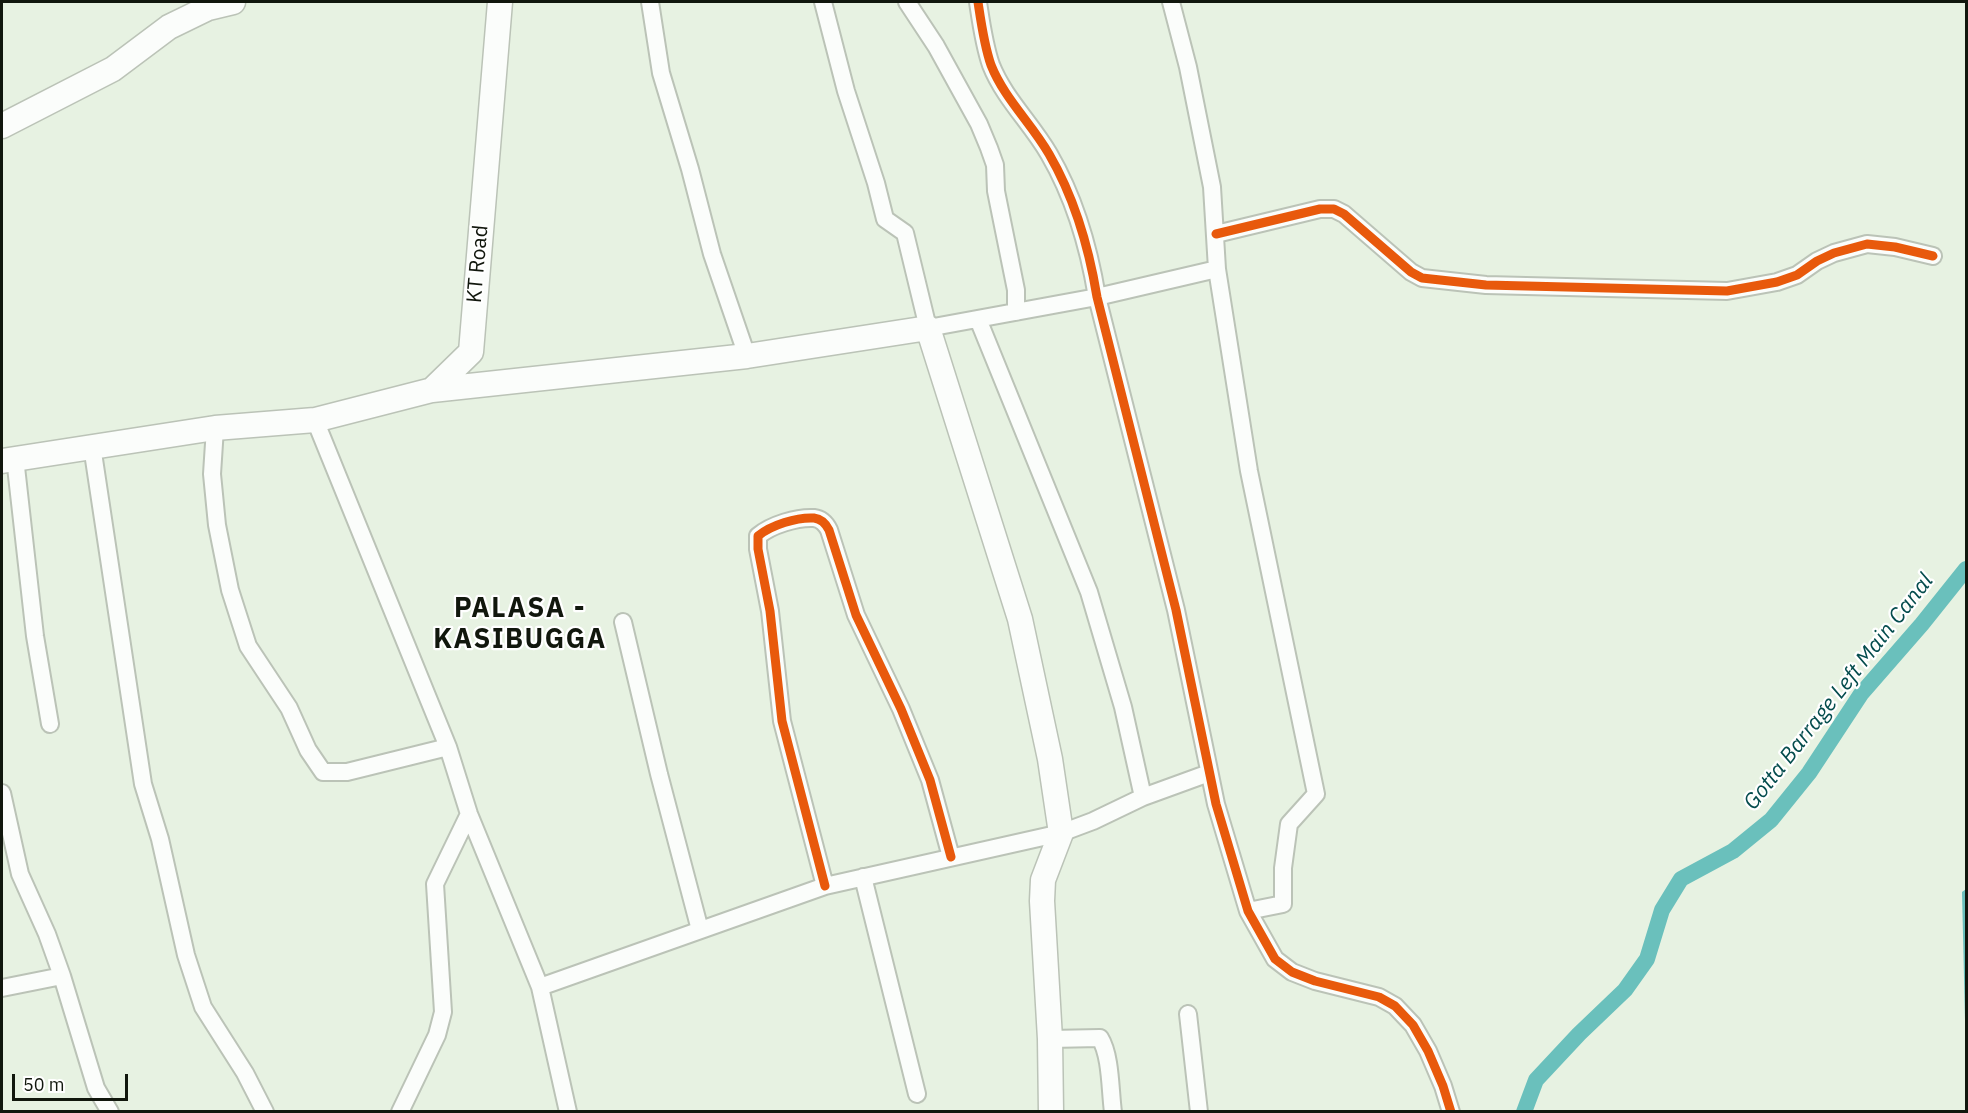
<!DOCTYPE html>
<style>
body{margin:0}
#map{position:relative;width:1968px;height:1113px;overflow:hidden;background:#e7f2e2;font-family:"IBM Plex Sans",sans-serif}
canvas{display:block}
.frame{position:absolute;inset:0;border:3px solid #11170d;pointer-events:none}
.scale{position:absolute;left:12px;top:1074px;width:116px;height:27px;box-sizing:border-box;border:3px solid #11170d;border-top:0;padding-left:8px;font-size:18px;line-height:21px;white-space:nowrap;color:#11170d;-webkit-text-stroke:4px #fff;paint-order:stroke}
</style>
<div id="map">
<canvas width="1968" height="1113"></canvas>
<div class="frame"></div>
<div class="scale">50 m</div>
</div>
<script>
const g = document.querySelector('canvas').getContext('2d');
g.lineJoin = 'round';
function fillPath(path, color) {
  g.fillStyle = color;
  g.fill(path, 'evenodd');
}
function stroke(path, color, width, dash) {
  g.strokeStyle = color;
  g.lineWidth = width;
  g.lineCap = dash ? 'butt' : 'round';
  g.setLineDash(dash || []);
  g.stroke(path);
}
function write(font, color, halo, rows, align = 'center') {
  g.font = font + ' "IBM Plex Sans",sans-serif';
  g.lineWidth = 4.5;
  g.setLineDash([]);
  g.textBaseline = 'middle';
  g.strokeStyle = halo;
  g.fillStyle = color;
  for (const [text, x, y, turn = 0] of rows) {
    g.save();
    g.translate(x, y);
    g.rotate((+turn || 0) * Math.PI / 180);
    g.textAlign = isNaN(turn) ? turn : align;
    if (halo) g.strokeText(text, 0, 0);
    g.fillText(text, 0, 0);
    g.restore();
  }
}
const water = new Path2D(`
 M1966 889V1063L1962 892Z`);
const canal = new Path2D(`
 M1524 1112 1536 1080 1579 1034 1625 990 1647 959 1662 910 1681 879 1733 851 1771 820 1809 773 1861 694 1922 624 1966 569`);
const street = new Path2D(`
 M650 2 661 73 690 169 712 254 747 356
 M823 2 846 91 876 183 885 219 905 233 928 328 1097 297 1217 269
 M907 2 936 46 979 124 989 148 995 165 996 191 1016 290V312
 M978 2C981 22 984 45 991 65 1004 98 1031 123 1049 154 1074 197 1089 248 1097 297L1176 610 1216 804 1248 911 1275 959 1292 972 1315 981 1379 997 1395 1006 1413 1025 1428 1051 1443 1086 1451 1112
 M1171 2 1188 67 1212 187 1217 269 1249 471 1316 794 1289 824 1283 868V904L1248 911
 M1216 234 1320 209H1334L1344 214 1411 272 1422 278 1486 285 1727 291 1777 282 1797 275 1817 261 1834 253 1867 244 1895 247 1933 256
 M978 319 1089 592 1123 707 1143 797
 M315 420 428 698 448 747 469 814 540 987 568 1112
 M215 428 212 474 217 525 230 590 248 646 289 708 308 750 323 772H347L448 747
 M92 446 143 784 160 839 186 955 203 1007 245 1073 265 1112
 M15 458 35 636 50 724
 M623 622 659 774 700 930
 M2 793 20 874 47 934 62 976 96 1088 110 1112
 M863 877 917 1094
 M825 886 782 721 770 611 758 549V536C771 525 797 517 814 518 822 519 826 524 829 530L856 615 901 709 930 780 951 857
 M540 987 825 886 1061 833 1093 821 1143 797 1209 773
 M2 988 62 976
 M1188 1014 1199 1112
 M1050 1039 1100 1038C1111 1056 1110 1090 1113 1112
 M400 1112 437 1035 443 1012 435 884 469 814`);
const secondary = new Path2D(`
 M2 126 113 69 169 27 208 8 233 2
 M432 390 747 356 928 328 1020 619 1050 759 1061 833 1043 880 1042 901 1050 1039 1051 1112
 M2 461 215 428 315 420 432 390 471 352 500 2`);
const cycleway = new Path2D(`
 M978 2C981 22 984 45 991 65 1004 98 1031 123 1049 154 1074 197 1089 248 1097 297L1176 610 1216 804 1248 911 1275 959 1292 972 1315 981 1379 997 1395 1006 1413 1025 1428 1051 1443 1086 1451 1112
 M1216 234 1320 209H1334L1344 214 1411 272 1422 278 1486 285 1727 291 1777 282 1797 275 1817 261 1834 253 1867 244 1895 247 1933 256
 M825 886 782 721 770 611 758 549V536C771 525 797 517 814 518 822 519 826 524 829 530L856 615 901 709 930 780 951 857`);
const streetNames = [
 ["KT Road",478,264,-85]
];
const waterNames = [
 ["Gotta Barrage Left Main Canal",1839,692,-52]
];
const districtNames = [
 ["PALASA -",520,609],
 ["KASIBUGGA",520,640]
];
fillPath(water, '#6ac0bc');
stroke(canal, '#6ac0bc', 16);
stroke(street, '#bbc3b7', 20);
stroke(secondary, '#bbc3b7', 27);
stroke(street, '#fbfdfb', 16);
stroke(secondary, '#fbfdfb', 24);
stroke(cycleway, '#e8590c', 9);
write('21px', '#11170d', '#fff', streetNames);
write('italic 22px', '#044c4d', '#fff', waterNames);
g.letterSpacing = '1.5px';
write('bold 27px', '#11170d', '#fff', districtNames);
g.letterSpacing = '0px';
</script>
